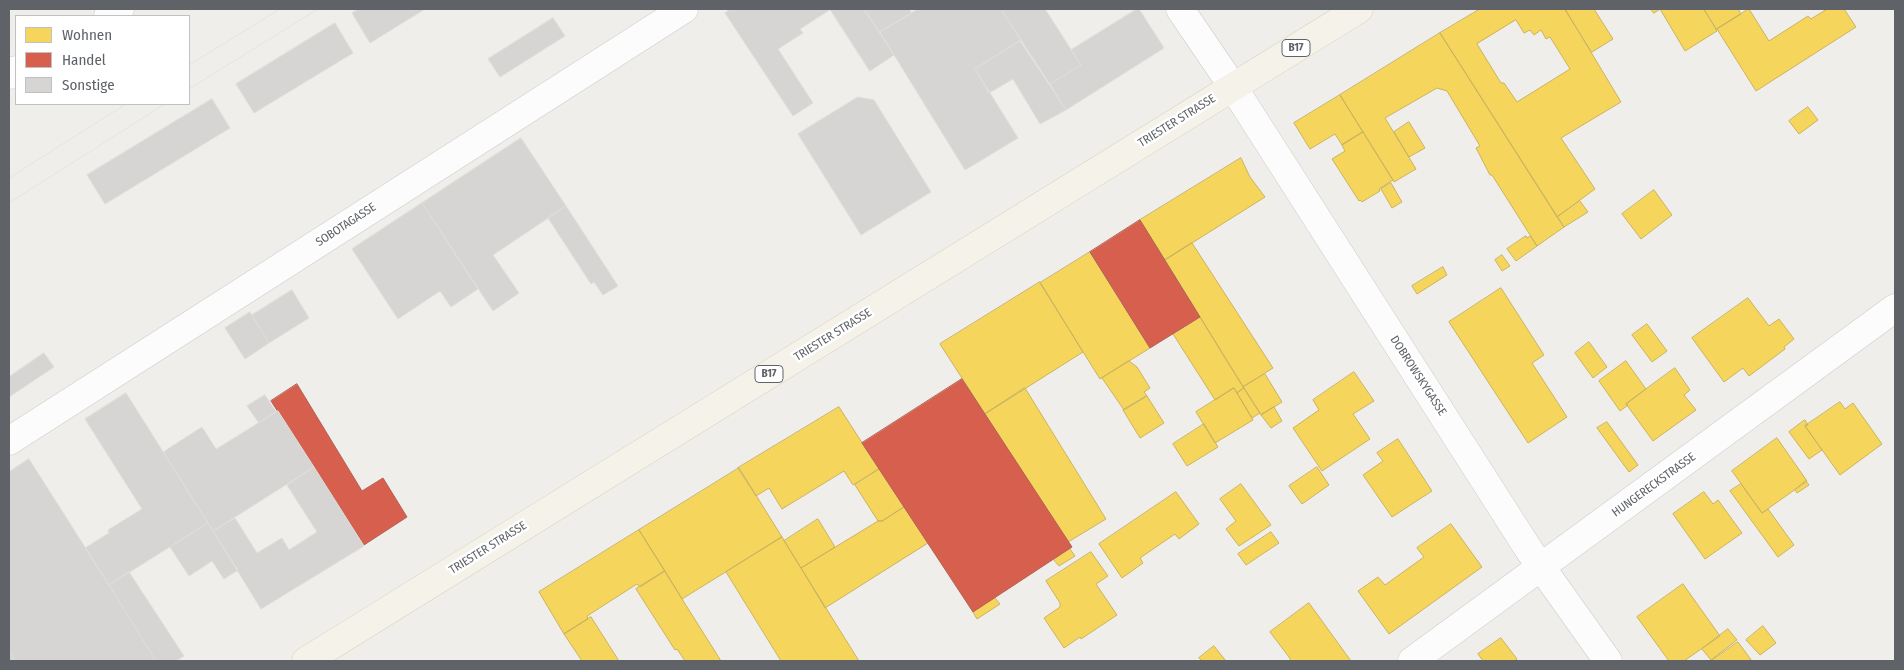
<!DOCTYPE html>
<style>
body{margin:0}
#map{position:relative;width:1904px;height:670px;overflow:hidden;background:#efeeea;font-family:"Fira Sans Condensed",sans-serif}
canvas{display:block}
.frame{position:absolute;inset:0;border:10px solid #5f6368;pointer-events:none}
.legend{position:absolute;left:15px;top:15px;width:175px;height:90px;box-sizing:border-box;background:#fff;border:1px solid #bfc1c3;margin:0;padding:6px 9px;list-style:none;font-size:15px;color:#5f6368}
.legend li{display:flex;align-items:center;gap:10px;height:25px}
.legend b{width:25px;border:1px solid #bfc1c3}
</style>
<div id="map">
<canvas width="1904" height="670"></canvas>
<div class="frame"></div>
<ul class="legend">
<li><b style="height:14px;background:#f6d55c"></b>Wohnen</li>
<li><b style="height:14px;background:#d6604d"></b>Handel</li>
<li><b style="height:14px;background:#d6d5d3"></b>Sonstige</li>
</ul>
</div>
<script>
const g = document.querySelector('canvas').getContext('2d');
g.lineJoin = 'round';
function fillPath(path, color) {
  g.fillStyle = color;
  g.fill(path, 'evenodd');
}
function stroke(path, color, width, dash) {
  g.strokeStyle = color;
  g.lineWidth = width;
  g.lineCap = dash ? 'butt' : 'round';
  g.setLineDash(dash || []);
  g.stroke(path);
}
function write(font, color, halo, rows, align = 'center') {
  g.font = font + ' "Fira Sans Condensed",sans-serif';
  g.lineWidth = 5;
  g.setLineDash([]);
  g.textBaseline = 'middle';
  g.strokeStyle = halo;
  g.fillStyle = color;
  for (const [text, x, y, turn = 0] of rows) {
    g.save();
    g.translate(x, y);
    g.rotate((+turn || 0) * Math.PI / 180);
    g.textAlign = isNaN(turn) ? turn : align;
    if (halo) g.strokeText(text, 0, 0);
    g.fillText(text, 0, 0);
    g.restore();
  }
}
const homes = new Path2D(`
 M1480 9H1565L1621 102 1561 138 1595 189 1557 217 1440 33ZM1516 20 1524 33 1530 30 1534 35 1541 30 1546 39 1550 37 1570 69 1517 102 1504 83H1501L1477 44Z
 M1565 9H1594L1613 39 1592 52Z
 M1651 9H1704L1717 31 1685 51 1660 9 1654 13Z
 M1704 9H1738L1741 14 1717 29Z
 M1749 9 1769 41 1808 16 1811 19 1827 9H1844L1856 27 1756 91 1717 29Z
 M1440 33 1564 227 1537 246 1492 175H1490L1476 148 1480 146 1447 91 1437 88 1385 118 1416 169 1394 182 1340 95Z
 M1340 95 1363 132 1342 145 1335 134 1310 149 1294 123Z
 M1808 107 1818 120 1799 134 1789 121Z
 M1409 122 1425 148 1409 157 1394 132Z
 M1363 132 1393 180 1379 189 1380 191 1362 202 1360 200 1359 201 1332 159 1345 151 1342 145Z
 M1241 158 1250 177 1265 197 1165 260 1140 220Z
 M1391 183 1402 202 1392 208 1381 189Z
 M1654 190 1672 215 1641 239 1622 214Z
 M1580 201 1588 212 1564 227 1557 217Z
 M1526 236 1527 238 1530 236 1537 246 1516 261 1507 249Z
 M1192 243 1273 368 1243 387 1165 260Z
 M1090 252 1150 348 1100 379 1040 283Z
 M1502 255 1510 266 1502 271 1495 260Z
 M1443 267 1447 275 1417 294 1412 286Z
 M1040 282 1083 352 985 414 940 344Z
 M1501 288 1544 355 1532 363 1567 417 1528 443 1449 322Z
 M1748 298 1769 326 1779 319 1794 339 1784 347 1785 349 1749 376 1743 368 1724 382 1692 338Z
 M1200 317 1244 388 1237 393 1234 388 1215 400 1173 334Z
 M1647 324 1667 351 1652 362 1632 335Z
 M1589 342 1607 367 1593 378 1575 353Z
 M1129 361 1137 367 1150 388 1144 392 1147 396 1124 410 1102 378Z
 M1626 361 1646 389 1626 404 1628 405 1620 411 1599 381Z
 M1675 368 1690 390 1684 395 1696 410 1653 441 1626 404Z
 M1354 372 1374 401 1353 414 1370 439 1322 471 1293 428 1319 410 1313 400Z
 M1265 374 1282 402 1261 415 1243 387Z
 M1025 388 1106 519 1068 542 985 414Z
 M1234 388 1253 420 1215 443 1196 412Z
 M1244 388 1260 413 1252 418 1237 393Z
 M1147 396 1164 423 1140 438 1123 410Z
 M1840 402 1845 409 1853 403 1882 444 1840 475 1805 426Z
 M839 407 879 469 853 485 844 471 782 509 769 488 756 496 738 468Z
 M1274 407 1282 421 1271 428 1261 415Z
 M1805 420 1808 425 1805 426 1822 450 1809 459 1789 432Z
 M1607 422 1638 465 1629 472 1597 428Z
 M1204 424 1218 447 1187 466 1173 444Z
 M1777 438 1807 481 1762 513 1732 471Z
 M1398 439 1432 491 1392 517 1363 475 1383 461 1377 453Z
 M1317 467 1329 485 1302 504 1289 486Z
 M739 468 782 537 682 599 639 530Z
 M879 469 904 507 882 521H878L855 485Z
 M1806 481 1809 485 1797 493 1795 490Z
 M1241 484 1271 525 1239 546 1226 529 1236 521 1220 499Z
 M1741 484 1762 513 1768 509 1794 545 1778 557 1730 491Z
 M1176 492 1199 524 1179 539 1175 534 1140 558 1143 563 1122 578 1099 544Z
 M1704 492 1713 504 1718 500 1742 533 1705 559 1673 514Z
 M904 507 928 543 825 608 801 568 878 521H882Z
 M818 519 835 547 801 568 784 541Z
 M1451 524 1482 567 1389 634 1358 591 1378 577 1385 585 1424 557 1417 548Z
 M639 530 665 571 640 587 637 584 587 616 588 619 564 634 539 592Z
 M1271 532 1279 543 1246 565 1238 554Z
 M782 537 801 568 859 661H781L726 572Z
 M1070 549 1075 556 1059 566 1053 559Z
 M1091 552 1108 576 1096 584 1117 615 1081 639 1080 637 1064 648 1044 618 1060 607V603L1046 581Z
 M665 571 682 599 721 661H685L677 649 675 650 636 589Z
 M1683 584 1720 636 1684 661H1669L1637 617Z
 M994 597 1000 604 977 619 973 612Z
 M1309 603 1351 661H1291L1289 657 1270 632Z
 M591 617 619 661H582L564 634Z
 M1763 626 1776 643 1760 655 1746 640Z
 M1728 629 1737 640 1711 660 1702 649Z
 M1501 638 1517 659 1514 661H1483L1478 654Z
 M1738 642 1752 661H1711Z
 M1214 646 1226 661H1202L1199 658Z`);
const shops = new Path2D(`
 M1140 220 1200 317 1150 348 1090 252Z
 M962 379 1072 547 973 612 862 443Z
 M297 384 362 491 383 478 407 517 364 545 271 401Z`);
const building = new Path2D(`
 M359 9H425L370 43 352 13Z
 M731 9H831L800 29 803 33 778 49 813 103 793 116 725 13Z
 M830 9H864L894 55 870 71Z
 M864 9H909L912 13 880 32Z
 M918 9H1001L1021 40 975 69 1018 138 965 170 880 32Z
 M1001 9H1045L1081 65 1050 84Z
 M1137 9H1139L1164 48 1066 110 1050 84 1081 65 1071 50Z
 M553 18 565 36 500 77 488 59Z
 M335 23 353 53 254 113 236 84Z
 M1020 41 1066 110 1040 124 1013 79 989 93 975 69Z
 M858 97 874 100 931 192 861 235 798 134Z
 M212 99 230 128 105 204 87 175Z
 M521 138 566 206 493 255 519 293 493 311 422 203Z
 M422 203 478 289 451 307 440 291 398 319 352 249Z
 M566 206 618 286 603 295 594 282 591 284 548 218Z
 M292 290 309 318 269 343 252 315Z
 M250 312 269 343 245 359 225 328Z
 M44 353 54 367 9 397V377Z
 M126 393 208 523 109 585 85 548 109 533 108 530 142 509 85 419Z
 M265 395 276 412 259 423 247 406Z
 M278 411 314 467 213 531 163 452 202 427 216 449Z
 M29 459 109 585 156 661H15L9 651V472Z
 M314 467 364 546 261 609 213 531 235 518 257 553 282 538 289 550 317 532 287 485Z
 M208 523 238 570 224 579 212 561 189 576 170 547Z
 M129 572 184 656 176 661H156L109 585Z
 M9 651 15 661H9Z`);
const street = new Path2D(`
 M1180 9 1233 87 1529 550 1608 661
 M108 16 120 9
 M9 75 16 70
 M9 441 684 9
 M1412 661 1895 308`);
const primary = new Path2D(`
 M306 661 1359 9`);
const tram = new Path2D(`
 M189 65 280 9
 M189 89 318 9
 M9 178 126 104
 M9 203 165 104`);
const shields = [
 [1296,48,28],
 [769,374,28]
];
const shieldNames = [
 ["B17",1296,48],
 ["B17",769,374]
];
const streetNames = [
 ["TRIESTER STRASSE",1177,121,-32],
 ["SOBOTAGASSE",346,225,-33],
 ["TRIESTER STRASSE",833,335,-32],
 ["DOBROWSKYGASSE",1418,376,57],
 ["HUNGERECKSTRASSE",1654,485,-36],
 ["TRIESTER STRASSE",488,548,-32]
];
fillPath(homes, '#f6d55c');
stroke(homes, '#c9b360', 1);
fillPath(shops, '#d6604d');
stroke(shops, '#b26155', 1);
fillPath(building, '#d6d5d3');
stroke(building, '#deddd9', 1);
stroke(street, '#cbcccc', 29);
stroke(primary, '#d7ceb8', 29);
stroke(street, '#fdfcfc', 28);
stroke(primary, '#f4f2e9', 28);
stroke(tram, '#e4e4e4', 1);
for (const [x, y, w] of shields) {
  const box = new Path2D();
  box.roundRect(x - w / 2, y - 8.5, w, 17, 4);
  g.fillStyle = '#fff';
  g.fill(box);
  stroke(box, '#5f6368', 1);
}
write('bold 11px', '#5f6368', null, shieldNames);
write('12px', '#5f6368', '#fff', streetNames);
</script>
